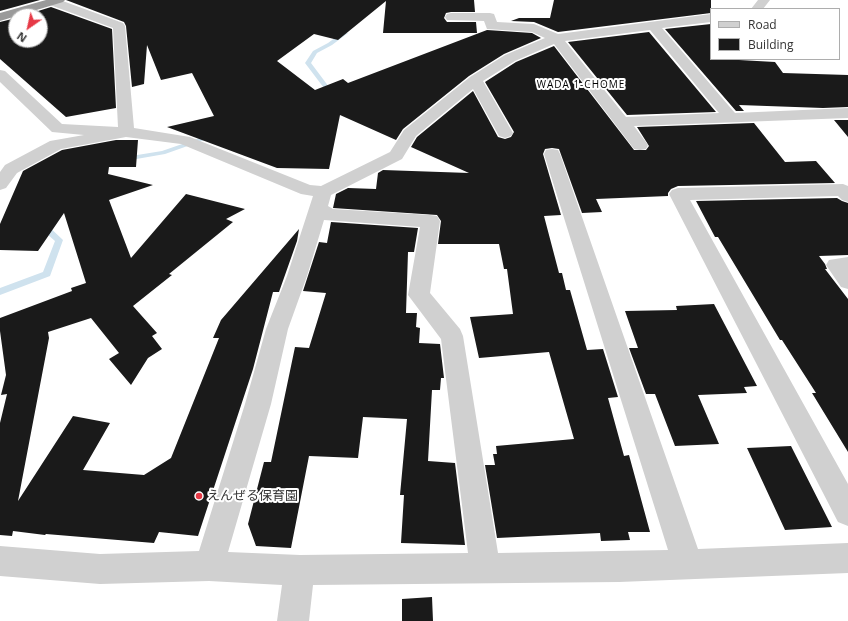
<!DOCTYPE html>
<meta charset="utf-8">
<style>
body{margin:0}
#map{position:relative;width:848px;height:621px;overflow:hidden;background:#fff;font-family:"Open Sans",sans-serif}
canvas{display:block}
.legend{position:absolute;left:710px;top:8px;width:130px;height:52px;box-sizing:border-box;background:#fff;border:1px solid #adadad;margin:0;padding:5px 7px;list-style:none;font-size:12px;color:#333}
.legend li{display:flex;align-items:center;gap:8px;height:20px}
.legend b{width:20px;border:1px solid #adadad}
.north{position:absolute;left:8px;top:8px;width:40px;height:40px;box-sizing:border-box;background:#fff;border:1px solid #adadad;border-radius:50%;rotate:214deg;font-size:11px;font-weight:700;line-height:16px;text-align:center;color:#333}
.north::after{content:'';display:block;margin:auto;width:14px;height:18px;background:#e63946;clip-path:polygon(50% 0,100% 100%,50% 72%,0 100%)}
</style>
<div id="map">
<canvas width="848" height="621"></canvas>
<ul class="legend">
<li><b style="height:5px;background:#d0d0d0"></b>Road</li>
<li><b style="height:11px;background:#1a1a1a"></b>Building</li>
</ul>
<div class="north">N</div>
</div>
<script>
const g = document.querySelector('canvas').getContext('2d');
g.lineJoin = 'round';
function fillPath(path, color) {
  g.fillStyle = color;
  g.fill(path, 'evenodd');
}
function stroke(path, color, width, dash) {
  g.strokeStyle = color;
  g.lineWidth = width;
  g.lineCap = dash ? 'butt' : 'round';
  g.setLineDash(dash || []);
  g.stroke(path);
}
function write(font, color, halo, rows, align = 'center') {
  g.font = font + ' "Open Sans","Noto Sans JP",sans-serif';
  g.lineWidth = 4;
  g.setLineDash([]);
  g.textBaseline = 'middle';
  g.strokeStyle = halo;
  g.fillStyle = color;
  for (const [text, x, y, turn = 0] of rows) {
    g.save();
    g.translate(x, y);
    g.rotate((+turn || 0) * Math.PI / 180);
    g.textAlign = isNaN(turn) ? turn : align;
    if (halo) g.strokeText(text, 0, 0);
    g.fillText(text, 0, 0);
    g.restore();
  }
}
const stream = new Path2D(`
 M343 32 348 33 332 45 317 53 311 63 335 95 332 97 330 96 305 63 313 51 328 43Z
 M211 134 213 135V137L165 154 125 161 122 159 125 157 162 151Z
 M42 222 45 223 63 240 50 276 0 295V288L43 272 55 241 39 227 38 225 39 223Z`);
const building = new Path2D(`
 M0 0H40L0 11Z
 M66 0H474L475 12H451L446 13 444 18 447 22H476L477 33H383L386 1 338 40 314 34 277 61 315 90 343 79 348 83 487 30 532 33 541 38 504 54 469 76 403 129 396 140 340 115 329 169 277 168 167 127 214 116 192 73 161 80 147 45 144 84 132 87 126 26 124 22Z
 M554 0H711V13L558 32 534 22 511 21 519 18H550Z
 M51 7 112 29 116 108 66 117 0 59V22L16 18V40H40V16H22Z
 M711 24V59H738L739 60 775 62 783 73 848 75V107L823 108 739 105 744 111H736L665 29Z
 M649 32 716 112 627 115 568 42Z
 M554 46 634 150H646L649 146 637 127 754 123 785 162 816 161 835 183 678 186 671 189 668 193V196L596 199 602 212 582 213 559 149 552 148 545 149 543 154 561 215 544 216 559 273H562L566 290H570L587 350 603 349 618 397 608 398 624 456 629 455 650 532H628L630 540 601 541 600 533 497 538 485 465H495L493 454H497L496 446 574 439 549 352 479 358 470 317 513 314 507 269H504L499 244H438L441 221 437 215 333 208 336 194 348 188 376 189 378 173 383 170 469 173 411 147 417 137 473 91 498 137 505 139 511 137 514 132 485 82 516 62Z
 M834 120H848V137Z
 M116 140H138L136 167H109L108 174 153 185 109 200 131 258 186 194 245 209 226 219 233 222 169 274 172 275 133 306 157 333 152 336 162 349 148 358 131 385 109 359 119 353 91 318 48 332 49 338 18 501 73 416 110 423 83 470 144 475 171 458 219 338H213L221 320 299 229 297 241 279 292H273L253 369 198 536 159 532 154 543 46 534 45 535 13 531 12 536 0 535V423L7 394 1 395 6 375 0 331V318L72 291 71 288 86 283 64 213 38 251 0 250V224L23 171 62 150Z
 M837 198 842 201 848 203V255L819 256 825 264 827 269H825L848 299V452L812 393H816L782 340H780L718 237H715L696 201Z
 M331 222 418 228 414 252H408L406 313H417L416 327 420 328 419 343 440 344 444 378H441L440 390H432L428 461 455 463 465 545 401 543 404 495H400L407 419 363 417 358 458 309 456 291 548 256 546 248 524 264 462H271L295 347 309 348 326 293 303 291 319 242 327 243Z
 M714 304 757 386 744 387 747 393 698 395 719 444 675 446 655 394H646L629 348H638L625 311 677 310 676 306Z
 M791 446 832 527 785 530 747 448Z
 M432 597 433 621H402V599Z`);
const minor = new Path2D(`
 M49 0H60L123 23 125 26 134 128 190 137 310 185 321 186 390 152 404 130 470 77 505 55 545 38 532 32 487 29 484 21 447 20 445 17 447 14 451 13H490L494 14 497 22 534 24 558 34 711 14V22L662 28 735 113 848 108V118L634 126 648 145 646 149 640 150 634 149 554 44 515 61 483 81 513 133 511 136 505 138 499 136 473 89 416 136 402 159 331 195 328 206 333 209 430 215 437 216 440 221 430 293 460 329 463 336 498 553 668 550 544 154 546 150 552 149 558 150 560 154 698 549 848 543V573L619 582 313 585 309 621H277L282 585 209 581 100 584 0 576V546L100 554 199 551 245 404 266 329 287 276 313 196 301 194 181 144 126 137 61 149 17 173 6 188 0 190V172L5 165 50 141 84 135 52 132 0 82V70L5 71 62 124 118 127 113 28 50 5 48 2ZM650 30 719 113 626 117 565 41ZM324 220 420 227 408 295 441 339 468 553 300 555 228 552 271 404 288 329 307 276Z
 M758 0H770L763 9H751Z
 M843 184 848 186V202L842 200 838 196 690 200 848 484V526L838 522 669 194 672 190 678 188Z
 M848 257V289L841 287 826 265 829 260Z`);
const highway = new Path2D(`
 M46 0H65L63 2 0 21V13Z`);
const markers = [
 [199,496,4,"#e63946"]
];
const farNeighbourhoodnames = [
 ["WADA 1-CHOME",581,85]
];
const nearPoinames = [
 ["えんぜる保育園",207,496]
];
fillPath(stream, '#cfe2ee');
fillPath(building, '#1a1a1a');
fillPath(minor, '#d0d0d0');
fillPath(highway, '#9a9a9a');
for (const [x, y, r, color] of markers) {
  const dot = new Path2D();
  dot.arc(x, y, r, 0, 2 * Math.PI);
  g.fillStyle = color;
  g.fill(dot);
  stroke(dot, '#fff', 1.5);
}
g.letterSpacing = '1px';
write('10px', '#000', '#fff', farNeighbourhoodnames);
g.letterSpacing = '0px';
write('13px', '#333', '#fff', nearPoinames, 'left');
</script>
